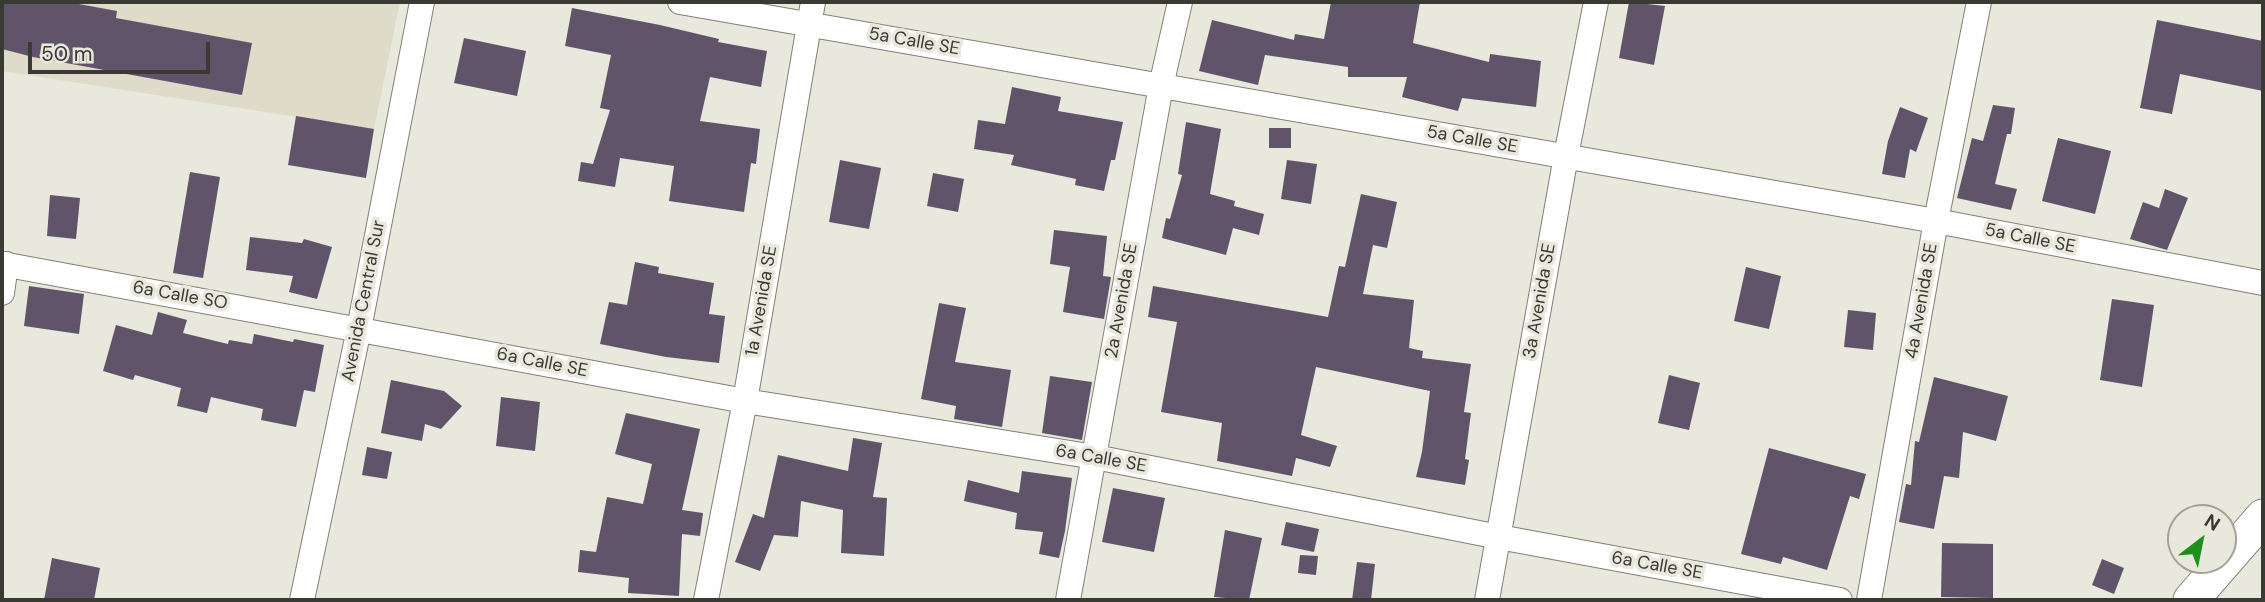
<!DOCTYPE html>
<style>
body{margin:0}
#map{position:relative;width:2265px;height:602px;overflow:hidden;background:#e9e8dc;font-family:"DM Sans",sans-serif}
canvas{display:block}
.frame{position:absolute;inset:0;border:4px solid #3a3a35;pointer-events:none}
.north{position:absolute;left:2167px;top:504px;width:70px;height:70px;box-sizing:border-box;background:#e9e8dc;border:2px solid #a3a299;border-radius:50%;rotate:32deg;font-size:19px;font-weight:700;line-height:28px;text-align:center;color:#3a3a35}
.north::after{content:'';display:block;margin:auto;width:24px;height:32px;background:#1e901b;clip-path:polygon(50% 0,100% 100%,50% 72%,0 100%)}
.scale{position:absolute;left:28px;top:42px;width:182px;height:32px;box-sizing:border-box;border:4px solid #3a3a35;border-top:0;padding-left:9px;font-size:21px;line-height:24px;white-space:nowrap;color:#3a3a35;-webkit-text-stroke:5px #e9e8dc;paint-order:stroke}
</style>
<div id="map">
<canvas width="2265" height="602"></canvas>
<div class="frame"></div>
<div class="north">N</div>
<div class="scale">50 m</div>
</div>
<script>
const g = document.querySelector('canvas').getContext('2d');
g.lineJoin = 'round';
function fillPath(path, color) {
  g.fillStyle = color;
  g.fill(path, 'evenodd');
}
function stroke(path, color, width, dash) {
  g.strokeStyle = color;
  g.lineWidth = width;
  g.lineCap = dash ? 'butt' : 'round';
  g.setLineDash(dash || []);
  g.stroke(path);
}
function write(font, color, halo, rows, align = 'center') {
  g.font = font + ' "DM Sans",sans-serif';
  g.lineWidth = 7;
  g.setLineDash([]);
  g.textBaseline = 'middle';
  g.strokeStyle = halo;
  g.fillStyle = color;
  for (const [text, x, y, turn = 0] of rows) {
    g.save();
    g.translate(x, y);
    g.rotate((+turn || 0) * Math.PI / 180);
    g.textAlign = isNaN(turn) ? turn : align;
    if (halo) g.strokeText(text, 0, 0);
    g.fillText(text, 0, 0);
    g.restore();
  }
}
const built = new Path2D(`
 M2 2H400L374 129 2 71Z`);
const building = new Path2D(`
 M2 2H68L117 11 116 18 252 43 242 95 33 57 2 49Z
 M1331 2H1420L1413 43 1489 62 1490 54 1541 61 1536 107 1462 98 1458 111 1402 97 1407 77H1348V67L1265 55 1258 85 1199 71 1212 20 1294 40 1295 34 1324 39Z
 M1629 2 1665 6 1654 65 1619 58Z
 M572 8 660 25 719 39 718 42 767 51 761 87 710 77 700 121 760 129 756 164 751 163 744 212 669 201 674 166 620 158 615 187 578 181 581 162 593 164 610 110 600 108 611 55 565 46Z
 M2157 20 2263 41V91L2180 74 2172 114 2140 108Z
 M464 38 526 51 517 96 454 83Z
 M1012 87 1061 97 1058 111 1123 122 1115 160H1111L1104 191 1075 185 1076 179 1011 165 1014 155 974 149 978 120 1005 124Z
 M1993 105 2015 108 2011 134H2007L1995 184 2017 189 2011 210 1957 198 1972 138 1983 141Z
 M1900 107 1928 118 1916 152 1910 149 1905 178 1882 174 1888 141Z
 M296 116 374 129 366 178 288 165Z
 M1186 122 1221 129 1210 194 1235 201 1234 206 1264 214 1259 235 1233 228 1226 255 1162 238 1166 218 1170 219 1182 175 1178 174Z
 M1269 128H1291V148H1269Z
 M2058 138 2111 151 2095 214 2042 201Z
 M840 160 881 168 869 229 829 222Z
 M1287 160 1317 164 1311 204 1281 199Z
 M190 172 220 177 203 278 173 273Z
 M933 173 964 179 958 212 927 206Z
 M2165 189 2188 198 2167 250 2130 239 2143 202 2159 208Z
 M1361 194 1397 202 1387 248 1373 245 1363 294 1414 300 1409 348 1423 351 1422 358 1471 364 1464 412 1471 413 1465 459 1469 460 1465 485 1416 477 1422 452 1430 391 1316 367 1301 435 1337 446 1330 467 1296 458 1292 476 1217 461 1222 423 1161 412 1177 322 1148 317 1153 286 1328 317 1339 266 1345 267Z
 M50 195 80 198 76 239 47 236Z
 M1054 230 1107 236 1103 276 1111 277 1104 319 1063 312 1070 267 1050 264Z
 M250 237 302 243 304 239 332 247 317 299 289 292 293 276 246 270Z
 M635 262 659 267 658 273 714 283 709 314 725 316 719 363 666 357 600 344 609 302 627 305Z
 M1746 267 1781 276 1769 329 1734 321Z
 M29 286 84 294 79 334 24 326Z
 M2112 299 2154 305 2142 387 2100 380Z
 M939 303 966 308 955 362 1011 370 1002 427 954 419 956 406 921 399Z
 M1848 310 1876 313 1873 350 1844 347Z
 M158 312 187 320 183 333 228 344 229 340 252 344 254 334 293 342 294 339 324 345 315 392 304 390 296 427 261 420 263 409 211 397 207 413 177 406 181 388 135 375 133 380 103 371 116 325 152 335Z
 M1669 375 1700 383 1689 430 1658 423Z
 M1050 376 1092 382 1082 440 1042 433Z
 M1934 377 2008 396 1996 441 1963 432 1959 478 1944 476 1934 529 1899 522 1906 484 1911 485 1915 441 1919 442Z
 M391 380 444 391 462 406 441 429 425 424 422 441 381 433Z
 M501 397 540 402 535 451 496 446Z
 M626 413 700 429 682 510 703 513 700 536 682 534 679 596 628 593 629 578 578 572 580 550 596 552 607 497 643 504 652 464 615 454Z
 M853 438 882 443 873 497 887 498 884 556 841 553 843 510 801 501 798 537 774 535 760 571 735 562 753 514 764 518 778 455 848 471Z
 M367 447 392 452 387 479 362 475Z
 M1769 448 1866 474 1859 499 1850 496 1827 570 1783 557 1781 564 1741 554Z
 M1022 471 1072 478 1065 531 1059 558 1039 554 1043 532 1015 529 1017 513 964 501 968 480 1019 493Z
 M1113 488 1165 498 1154 552 1102 542Z
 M1286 522 1319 529 1314 552 1281 545Z
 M1225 530 1262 538 1249 600 1214 597Z
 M1942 543 1993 544V598L1941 597Z
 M1300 555 1318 556 1316 575 1298 573Z
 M52 558 100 568 94 600H44Z
 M2102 559 2124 568 2114 594 2092 585Z
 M1357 562 1375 564 1371 600H1352Z`);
const street = new Path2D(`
 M680 2 1936 221 2263 283
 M2 264 745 401 1095 457 1499 537 1840 600
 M2 293 6 264
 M302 600 359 329 422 2
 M706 600 745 401 813 2
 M1068 600 1161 86 1180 2
 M1487 600 1566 156 1596 2
 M1869 600 1936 221 1979 2`);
const secondary = new Path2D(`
 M2191 600 2263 517`);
const streetNames = [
 ["5a Calle SE",914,42,10],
 ["5a Calle SE",1472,140,10],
 ["5a Calle SE",2030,239,11],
 ["6a Calle SO",180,296,10],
 ["Avenida Central Sur",364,301,-79],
 ["1a Avenida SE",762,301,-80],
 ["2a Avenida SE",1122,301,-80],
 ["3a Avenida SE",1540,301,-80],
 ["4a Avenida SE",1922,301,-80],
 ["6a Calle SE",542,363,11],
 ["6a Calle SE",1101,459,10],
 ["6a Calle SE",1657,566,10]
];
fillPath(built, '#dedbc8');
fillPath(building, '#60546b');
stroke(street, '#828076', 26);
stroke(secondary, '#828076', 37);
stroke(street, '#fff', 24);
stroke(secondary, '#fff', 35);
write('18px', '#3a3a35', '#e9e8dc', streetNames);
</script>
